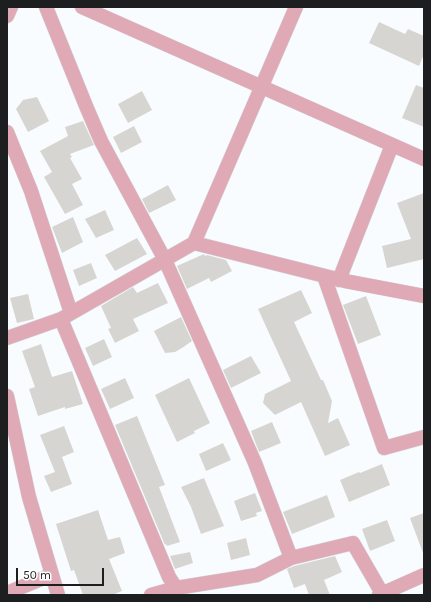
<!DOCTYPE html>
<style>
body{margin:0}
#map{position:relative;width:431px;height:602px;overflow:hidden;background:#f8fcff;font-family:Karla,sans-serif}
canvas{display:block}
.frame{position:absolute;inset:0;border:8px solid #1d1e1f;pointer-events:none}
.scale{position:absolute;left:16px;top:568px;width:88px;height:18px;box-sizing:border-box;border:2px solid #1d1e1f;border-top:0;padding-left:5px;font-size:12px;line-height:14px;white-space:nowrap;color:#1d1e1f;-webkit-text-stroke:3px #fff;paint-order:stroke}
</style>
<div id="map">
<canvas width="431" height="602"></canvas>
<div class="frame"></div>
<div class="scale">50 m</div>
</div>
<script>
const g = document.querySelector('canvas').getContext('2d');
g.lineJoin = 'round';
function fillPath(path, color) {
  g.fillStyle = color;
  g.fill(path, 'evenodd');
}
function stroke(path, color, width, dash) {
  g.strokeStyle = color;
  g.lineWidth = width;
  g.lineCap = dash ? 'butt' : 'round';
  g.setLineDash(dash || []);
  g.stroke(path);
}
const building = new Path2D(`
 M379 22 405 34 408 29 424 36V54L419 66 369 43Z
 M416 85 424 88V127L402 118Z
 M142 91 152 110 128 123 118 104Z
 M37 97 49 121 28 132 16 109 23 100Z
 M83 121 94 145 70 154 72 157 70 158 82 179 72 184 83 205 65 214 44 177 52 172 40 151 68 136 65 127Z
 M134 126 142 142 121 153 113 137Z
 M168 185 176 200 149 213 142 199Z
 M424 193V259L387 268 382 246 411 239 397 203Z
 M105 210 114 230 96 238 85 219Z
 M73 217 83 242 62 253 52 227Z
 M137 238 147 254 115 271 105 255Z
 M204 254 205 256 207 255 226 260 232 271 211 282 209 278 187 289 177 266Z
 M91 263 97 278 79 286 73 270Z
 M158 283 168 303 133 319 139 331 115 343 108 329 111 328 101 306 133 287 137 293Z
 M301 290 312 313 294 322 321 380H323L332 401 328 423 338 418 350 445 325 456 301 402 275 415 263 403 265 394 291 381 258 309Z
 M28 294 34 319 17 323 10 298Z
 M366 296 381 335 358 344 343 305Z
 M181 317 192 341 182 348 175 352 165 353 154 331Z
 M104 339 112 357 93 366 85 348Z
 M41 344 52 377 72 371 83 404 65 409V407L38 416 29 389 35 387 22 351Z
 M251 356 261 373 231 388 223 370Z
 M125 378 134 398 110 409 101 389Z
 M189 378 210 423 194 431 195 433 177 442 155 395Z
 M137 416 165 485 159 487 180 542 167 546 166 544 165 545 115 425Z
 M272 422 281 443 259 452 251 431Z
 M64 426 74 452 62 457 72 484 51 492 44 476 55 472 40 435Z
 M223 443 231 460 206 471 199 454Z
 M382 464 390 485 349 502 340 480 359 472 360 473Z
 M204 478 224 526 201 534 191 507 181 487Z
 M255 493 262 511 256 513 257 516 241 521 234 501Z
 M327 495 335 517 292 534 283 512Z
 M98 510 108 540 120 537 125 553 109 559 122 591 112 595H83L74 570 71 571 56 524Z
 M424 513V553H423L410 518Z
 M387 520 395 541 370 551 362 529Z
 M246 538 250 555 231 560 227 543Z
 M190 552 193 563 175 569 170 556Z
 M335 556 342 572 324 580 330 595H309L305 584 294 588 287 569 294 566Z`);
const street = new Path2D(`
 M46 7 86 106 101 141 165 260 255 463 291 558
 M82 7 424 159
 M7 16 11 7
 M7 132 31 191 71 313
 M194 243 296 7
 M324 276 384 448 424 437
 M339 280 392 145
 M61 319 169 577 176 588
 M7 338 61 319 194 243 345 281 424 296
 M7 396 29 497 58 595
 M7 593 51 575
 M151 595 176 588 257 575 291 558 353 543 383 595
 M379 595 424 575`);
fillPath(building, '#d7d5d1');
stroke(street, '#d5d8db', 15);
stroke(street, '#dfaab6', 14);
</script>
